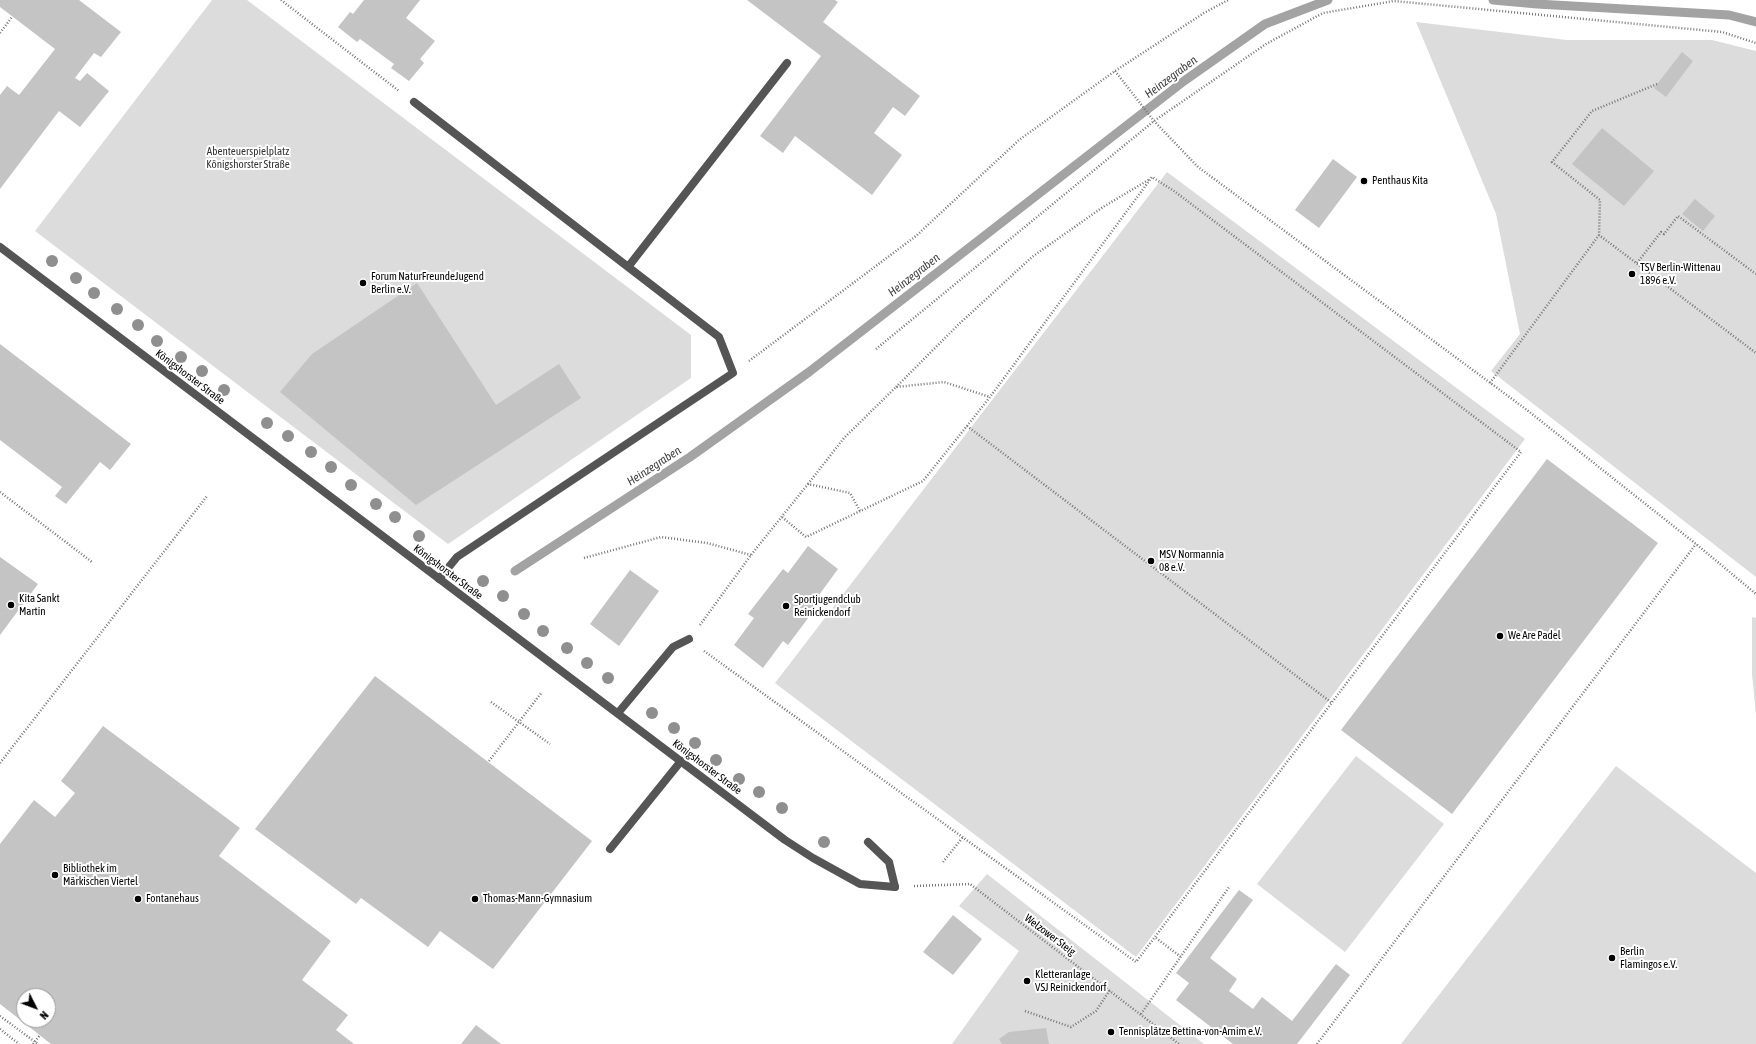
<!DOCTYPE html>
<meta charset="utf-8">
<style>
body{margin:0}
#map{position:relative;width:1756px;height:1044px;overflow:hidden;background:#fff;font-family:"Asap Condensed",sans-serif}
canvas{display:block}
.north{position:absolute;left:16px;top:988px;width:40px;height:40px;box-sizing:border-box;background:#fff;border:1px solid #999;border-radius:50%;rotate:132deg;font-size:11px;font-weight:700;line-height:16px;text-align:center;color:#000}
.north::after{content:'';display:block;margin:auto;width:14px;height:18px;background:#000;clip-path:polygon(50% 0,100% 100%,50% 72%,0 100%)}
</style>
<div id="map">
<canvas width="1756" height="1044"></canvas>
<div class="north">N</div>
</div>
<script>
const g = document.querySelector('canvas').getContext('2d');
g.lineJoin = 'round';
function fillPath(path, color) {
  g.fillStyle = color;
  g.fill(path, 'evenodd');
}
function stroke(path, color, width, dash) {
  g.strokeStyle = color;
  g.lineWidth = width;
  g.lineCap = dash ? 'butt' : 'round';
  g.setLineDash(dash || []);
  g.stroke(path);
}
function write(font, color, halo, rows, align = 'center') {
  g.font = font + ' "Asap Condensed",sans-serif';
  g.lineWidth = 4;
  g.setLineDash([]);
  g.textBaseline = 'middle';
  g.strokeStyle = halo;
  g.fillStyle = color;
  for (const [text, x, y, turn = 0] of rows) {
    g.save();
    g.translate(x, y);
    g.rotate((+turn || 0) * Math.PI / 180);
    g.textAlign = isNaN(turn) ? turn : align;
    if (halo) g.strokeText(text, 0, 0);
    g.fillText(text, 0, 0);
    g.restore();
  }
}
const green = new Path2D(`
 M212 0H247L691 335V378L448 544 35 231Z
 M1416 22 1567 40H1712L1756 51V577L1491 371 1520 334 1496 214Z
 M1167 172 1525 439 1136 957 775 683Z
 M1752 617 1756 618V715L1752 674Z
 M1356 756 1444 824 1345 952 1257 884Z
 M1616 766 1756 873V1044H1401Z
 M987 874 1204 1044H952L1019 951 959 906Z`);
const stream = new Path2D(`
 M1493 0 1537 4 1729 15 1756 22
 M515 571 690 457 809 372 1184 81 1265 24 1328 0`);
const building = new Path2D(`
 M0 0H79L121 32 101 57 94 53 75 78 80 81 87 73 109 91 80 127 59 111 0 189V95L7 86 19 95 55 49 0 7Z
 M364 0H420L406 18 435 41 420 59 424 63 409 81 391 68 394 64 360 39 357 42 338 27 350 12 353 14Z
 M747 0H835L838 2 823 22 920 96 905 116 893 107 874 133 902 155 872 195 795 136 783 153 760 136 821 56Z
 M1682 52 1693 61 1666 97 1654 88Z
 M1602 128 1654 171 1624 206 1572 164Z
 M1333 159 1357 177 1319 228 1295 210Z
 M1695 199 1715 216 1703 231 1682 214Z
 M417 283 496 405 559 364 581 398 416 505 280 392 312 354Z
 M0 344 131 444 110 470 100 462 66 504 55 496 62 487 0 440Z
 M1547 459 1658 543 1452 814 1341 730Z
 M808 546 838 569 819 595 823 598 788 645 783 641 763 668 734 645 754 618 748 614 783 569 788 573Z
 M0 557 38 584 0 635Z
 M630 570 659 591 619 646 590 624Z
 M375 676 592 841 493 969 440 931 428 947 361 898 356 904 255 829Z
 M103 726 240 828 219 856 331 941 302 980 348 1015 336 1030 354 1044H51L0 1004V844L34 800 55 817 75 793 61 781ZM24 996H48V1020H24Z
 M1239 890 1253 900 1210 958 1237 979 1229 991 1253 1009 1262 997 1292 1021 1336 964 1350 975 1297 1044H1233L1176 1000 1189 983 1176 973Z
 M953 915 982 939 953 975 923 952Z
 M476 1025 501 1044H461Z
 M1046 1028 1049 1044H1002L999 1039 1009 1032Z`);
const path = new Path2D(`
 M281 0 399 91
 M0 33 12 17
 M1115 71 1154 121 1198 167 1527 410 1696 544 1756 594
 M1657 84 1592 111 1552 162 1600 200 1599 235 1756 353
 M1637 263 1661 232 1664 234 1678 216 1756 274
 M876 349 1154 121 1266 44 1323 13 1394 1 1722 32 1756 43
 M749 361 916 236 1019 140 1115 71 1204 13 1228 0
 M1490 383 1599 235
 M896 387 958 325 1032 257 1103 207 1150 179
 M967 426 1332 703
 M808 484 844 438 896 387 944 382 990 397
 M0 492 92 562
 M584 558 661 537 707 543 751 555
 M700 625 751 555 808 484 850 493 860 511
 M704 651 1136 962 1521 452 1174 191 1152 177 990 397 923 481 806 537 782 517
 M491 702 550 744
 M489 761 542 692
 M0 763 207 496
 M943 862 963 837
 M914 886 970 884 1179 1044
 M1156 938 1181 957
 M1025 1011 1071 1027 1096 1011 1110 990
 M1141 1014 1229 887
 M0 1016 38 1044
 M0 1029 19 1044
 M33 1044 40 1035
 M1317 1044 1696 544`);
const lane = new Path2D(`
 M414 102 719 337 733 373 457 557 439 579
 M628 267 787 63
 M618 713 673 647 689 639
 M868 842 889 862 895 887
 M610 849 681 761`);
const street = new Path2D(`
 M0 247 785 840 813 858 860 884 895 887`);
const trees = [
 [52,261],
 [76,278],
 [94,293],
 [117,309],
 [138,325],
 [157,341],
 [181,357],
 [202,371],
 [224,390],
 [267,423],
 [288,436],
 [311,452],
 [331,467],
 [351,485],
 [376,504],
 [395,517],
 [419,536],
 [483,581],
 [503,596],
 [524,614],
 [543,631],
 [567,648],
 [587,663],
 [608,678],
 [652,713],
 [674,728],
 [695,743],
 [716,760],
 [739,779],
 [759,792],
 [782,808],
 [824,842]
];
const markers = [
 [1364,181,4,"#000"],
 [1632,274,4,"#000"],
 [363,283,4,"#000"],
 [1151,561,4,"#000"],
 [11,605,4,"#000"],
 [786,606,4,"#000"],
 [1500,636,4,"#000"],
 [55,875,4,"#000"],
 [138,899,4,"#000"],
 [475,899,4,"#000"],
 [1612,958,4,"#000"],
 [1027,981,4,"#000"],
 [1111,1032,4,"#000"]
];
const parkNames = [
 ["Abenteuerspielplatz",248,152],
 ["Königshorster Straße",248,165]
];
const poiNames = [
 ["Penthaus Kita",1372,181],
 ["TSV Berlin-Wittenau",1640,268],
 ["1896 e.V.",1640,281],
 ["Forum NaturFreundeJugend",371,277],
 ["Berlin e.V.",371,290],
 ["MSV Normannia",1159,555],
 ["08 e.V.",1159,568],
 ["Kita Sankt",19,599],
 ["Martin",19,612],
 ["Sportjugendclub",794,600],
 ["Reinickendorf",794,613],
 ["We Are Padel",1508,636],
 ["Bibliothek im",63,869],
 ["Märkischen Viertel",63,882],
 ["Fontanehaus",146,899],
 ["Thomas-Mann-Gymnasium",483,899],
 ["Berlin",1620,952],
 ["Flamingos e.V.",1620,965],
 ["Kletteranlage",1035,975],
 ["VSJ Reinickendorf",1035,988],
 ["Tennisplätze Bettina-von-Arnim e.V.",1119,1032]
];
const streetNames = [
 ["Königshorster Straße",190,377,37],
 ["Königshorster Straße",448,572,37],
 ["Königshorster Straße",707,767,37],
 ["Welzower Steig",1050,935,37]
];
const waterNames = [
 ["Heinzegraben",1171,77,-37],
 ["Heinzegraben",914,275,-38],
 ["Heinzegraben",654,466,-33]
];
fillPath(green, '#dcdcdc');
stroke(stream, '#a3a3a3', 9);
fillPath(building, '#c4c4c4');
stroke(path, '#777', 2.5, [1, 2]);
stroke(lane, '#555', 8);
stroke(street, '#555', 8);
g.fillStyle = '#8f8f8f';
for (const [x, y] of trees) {
  g.beginPath();
  g.arc(x, y, 6, 0, 2 * Math.PI);
  g.fill();
}
for (const [x, y, r, color] of markers) {
  const dot = new Path2D();
  dot.arc(x, y, r, 0, 2 * Math.PI);
  g.fillStyle = color;
  g.fill(dot);
  stroke(dot, '#fff', 1.5);
}
write('11px', '#333', '#fff', parkNames);
write('11px', '#000', '#fff', poiNames, 'left');
write('11px', '#000', '#fff', streetNames);
write('italic 12px', '#444', '#fff', waterNames);
</script>
